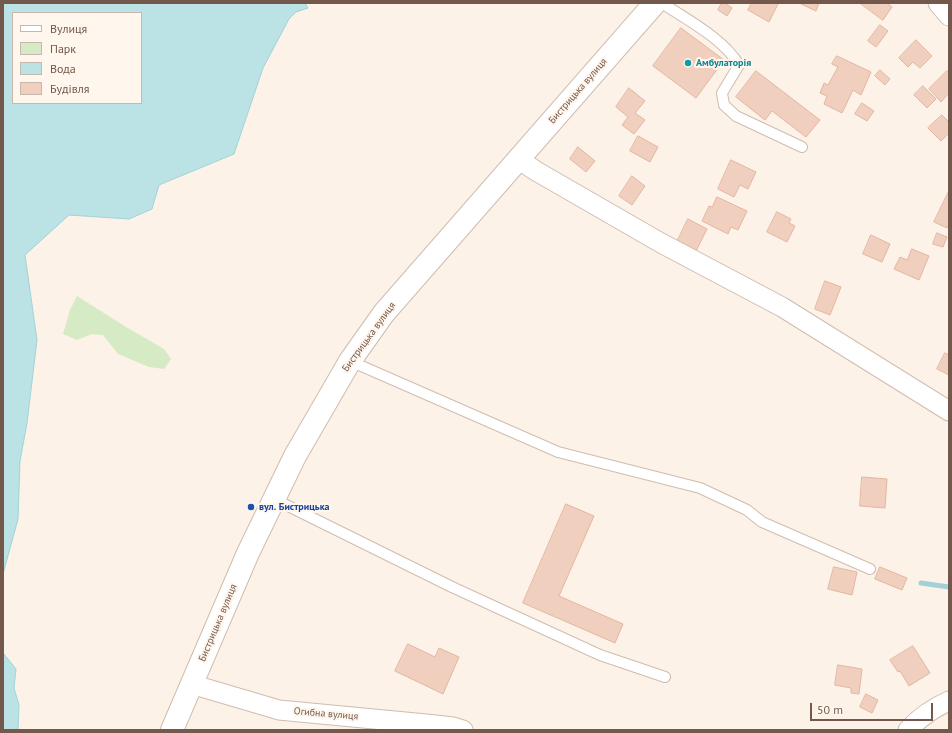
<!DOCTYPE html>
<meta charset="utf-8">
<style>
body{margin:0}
#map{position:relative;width:952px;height:733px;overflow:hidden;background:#fcf2e7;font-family:"PT Sans",sans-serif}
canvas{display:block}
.frame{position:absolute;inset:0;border:4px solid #75584c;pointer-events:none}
.legend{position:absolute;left:12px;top:12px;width:130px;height:92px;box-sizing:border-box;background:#fff7ed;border:1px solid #c8b7ad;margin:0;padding:5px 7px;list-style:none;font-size:12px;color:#75584c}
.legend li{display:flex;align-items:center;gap:8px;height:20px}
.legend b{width:20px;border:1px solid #c8b7ad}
.scale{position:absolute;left:810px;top:703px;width:123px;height:18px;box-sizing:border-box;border:2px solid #75584c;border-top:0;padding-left:5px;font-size:12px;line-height:14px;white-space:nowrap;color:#75584c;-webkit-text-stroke:3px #fff7ed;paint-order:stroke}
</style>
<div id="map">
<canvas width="952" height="733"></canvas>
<div class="frame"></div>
<ul class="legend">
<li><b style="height:5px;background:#fff"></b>Вулиця</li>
<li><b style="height:11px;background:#d6eac5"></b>Парк</li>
<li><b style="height:11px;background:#bbe2e5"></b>Вода</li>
<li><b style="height:11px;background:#f1cfbf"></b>Будівля</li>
</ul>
<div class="scale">50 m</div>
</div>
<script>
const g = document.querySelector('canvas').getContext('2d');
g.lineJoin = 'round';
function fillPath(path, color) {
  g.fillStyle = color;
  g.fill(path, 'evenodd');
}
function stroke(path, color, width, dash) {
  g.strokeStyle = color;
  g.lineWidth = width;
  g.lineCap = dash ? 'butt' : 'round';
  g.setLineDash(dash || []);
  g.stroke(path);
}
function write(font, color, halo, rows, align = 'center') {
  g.font = font + ' "PT Sans",sans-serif';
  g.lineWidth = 4;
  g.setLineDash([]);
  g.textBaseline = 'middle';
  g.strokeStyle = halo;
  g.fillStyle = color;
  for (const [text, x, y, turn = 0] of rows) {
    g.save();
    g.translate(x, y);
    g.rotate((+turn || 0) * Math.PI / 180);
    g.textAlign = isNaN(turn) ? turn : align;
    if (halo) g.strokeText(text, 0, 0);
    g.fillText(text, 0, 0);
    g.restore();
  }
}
const green = new Path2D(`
 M77 296 126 327 164 349 171 359 164 369 149 367 118 354 103 335 92 334 77 340 63 334 70 310Z`);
const water = new Path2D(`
 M3 3H305L308 8 296 12 289 19 263 68 234 154 159 185 152 209 129 219 69 215 25 255 37 340 27 423 20 461 18 519 3 574ZM13 13H141V103H13Z
 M3 653 16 669 14 688 19 705 18 730H3Z`);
const stream = new Path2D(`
 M921 583 949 587`);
const building = new Path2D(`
 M722 3H725L732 8 727 16 718 10Z
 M752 3H776L778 4 769 22 748 10Z
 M801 3H819L816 11 801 4Z
 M860 3H887L892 7 883 20Z
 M880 25 888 31 876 47 868 41Z
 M681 28 724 60 696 98 653 66Z
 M916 40 932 56 920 68 913 62 908 67 899 58Z
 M837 56 871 72 861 95 853 90 842 113 824 104 827 96 820 93 824 83 828 85 838 67 832 64Z
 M880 70 890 79 885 85 875 76Z
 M756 71 820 120 806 137 772 111 765 120 736 97Z
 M947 71 949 73V95L948 94 941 102 929 89Z
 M923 86 936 99 927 108 914 95Z
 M629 88 645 101 635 113 645 120 634 134 622 125 628 117 616 107Z
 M862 103 874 111 867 121 855 114Z
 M942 115 949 122V133L941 141 928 128Z
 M638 136 658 147 650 162 630 151Z
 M578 147 595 161 586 172 570 159Z
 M731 160 756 172 748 189 740 185 734 197 718 189Z
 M632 176 645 186 632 205 619 196Z
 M949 191V224L947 228 934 222Z
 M717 197 747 211 738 230 731 227 728 234 702 221 709 206 712 207Z
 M777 212 791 219 789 223 795 226 787 242 767 232Z
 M688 219 707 229 696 251 677 242Z
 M937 233 947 237 943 247 933 244Z
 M871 235 890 244 882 262 863 254Z
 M912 249 929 256 919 280 894 269 900 257 907 260Z
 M825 281 841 287 830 315 815 309Z
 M945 353 949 355V375L937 369Z
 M862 477 887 479 885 508 860 506Z
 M566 504 594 516 559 596 623 624 615 643 523 603Z
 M834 567 857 572 852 595 828 589Z
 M880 567 907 578 902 590 875 579Z
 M408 644 435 657 439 648 459 657 443 694 395 671Z
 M913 646 930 673 909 686 900 671 898 672 890 660Z
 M838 665 862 669 859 694 851 693V688L835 685Z
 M866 694 878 700 872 713 860 707Z`);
const service = new Path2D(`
 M662 3C687 20 723 38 739 65L722 93 724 105 736 116 802 147
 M350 361 558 452 700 488 747 510 762 522 870 569
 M274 499 452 587 600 655 665 677`);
const minor = new Path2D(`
 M938 3 949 16
 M518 159 536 171 661 243 782 307 949 411
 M191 684 279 710 426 724 453 727 463 730
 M908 730C920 717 933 708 949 701`);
const tertiary = new Path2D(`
 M172 730 248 553 295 456 350 361 384 313 655 3`);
const markers = [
 [688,63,4,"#0f9aa8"],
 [251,507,4,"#1a4fb4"]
];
const cultureNames = [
 ["Амбулаторія",696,63]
];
const streetNames = [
 ["Бистрицька вулиця",578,91,-49],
 ["Бистрицька вулиця",369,337,-54],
 ["Бистрицька вулиця",218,623,-67],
 ["Огибна вулиця",326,714,5]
];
const transitNames = [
 ["вул. Бистрицька",259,507]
];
fillPath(green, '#d6eac5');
fillPath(water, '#bbe2e5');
stroke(water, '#a2d2d7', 1);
stroke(stream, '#a2d2d7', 5);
fillPath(building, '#f1cfbf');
stroke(building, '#e3b5a0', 1);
stroke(service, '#d0bcb0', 12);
stroke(minor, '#d0bcb0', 21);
stroke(tertiary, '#d0bcb0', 24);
stroke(service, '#fff', 10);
stroke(minor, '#fff', 19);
stroke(tertiary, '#fff', 22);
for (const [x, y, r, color] of markers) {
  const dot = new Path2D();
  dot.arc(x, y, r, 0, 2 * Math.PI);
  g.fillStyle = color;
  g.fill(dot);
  stroke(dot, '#fff7ed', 1.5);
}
write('bold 10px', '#0d838f', '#fff7ed', cultureNames, 'left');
write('10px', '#75584c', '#fff7ed', streetNames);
write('bold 10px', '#164399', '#fff7ed', transitNames, 'left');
</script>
